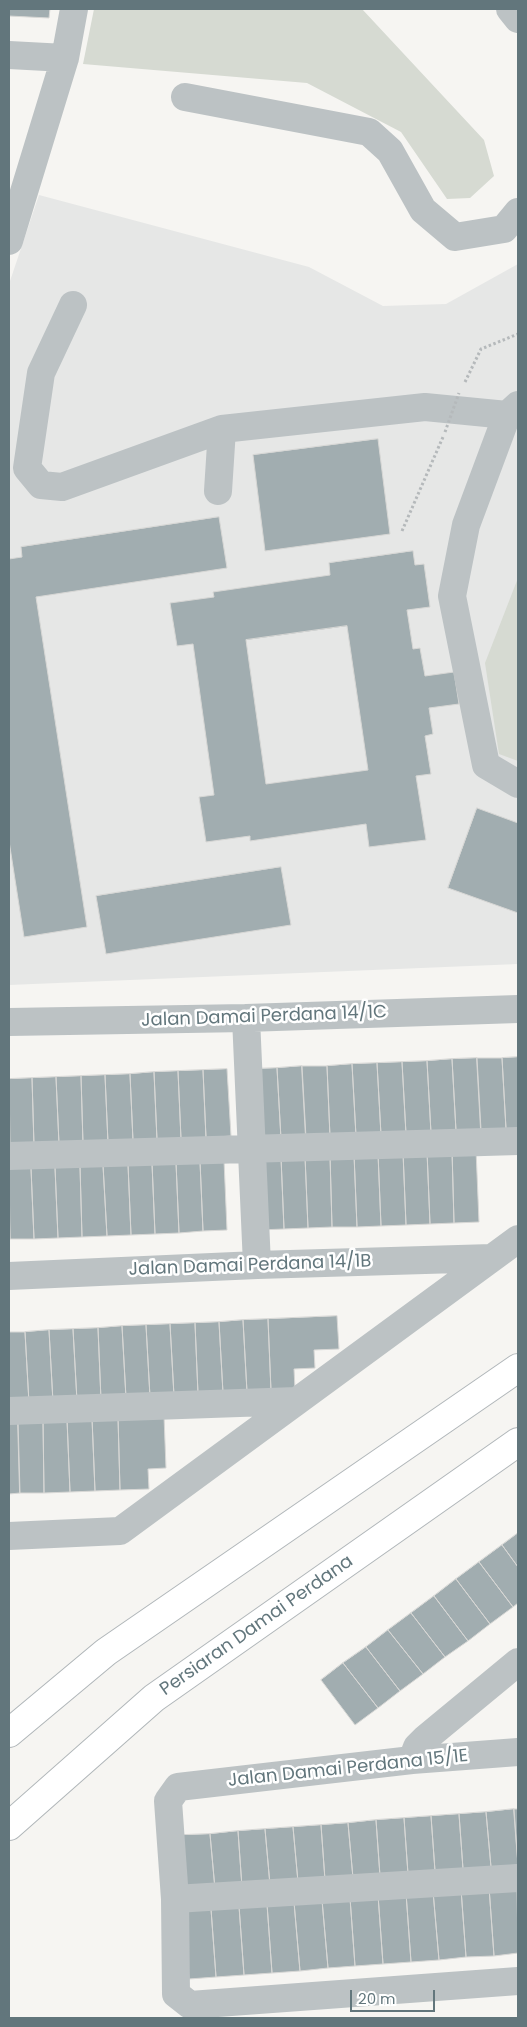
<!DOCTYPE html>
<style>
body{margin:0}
#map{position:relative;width:527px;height:2027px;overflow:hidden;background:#f6f5f2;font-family:Poppins,sans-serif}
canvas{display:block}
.frame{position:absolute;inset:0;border:10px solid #62767c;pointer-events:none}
.scale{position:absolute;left:350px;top:1990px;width:85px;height:22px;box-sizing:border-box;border:2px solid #62767c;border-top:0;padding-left:6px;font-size:15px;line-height:18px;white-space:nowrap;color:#62767c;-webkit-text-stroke:4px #fff;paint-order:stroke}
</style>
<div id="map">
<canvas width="527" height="2027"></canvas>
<div class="frame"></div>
<div class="scale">20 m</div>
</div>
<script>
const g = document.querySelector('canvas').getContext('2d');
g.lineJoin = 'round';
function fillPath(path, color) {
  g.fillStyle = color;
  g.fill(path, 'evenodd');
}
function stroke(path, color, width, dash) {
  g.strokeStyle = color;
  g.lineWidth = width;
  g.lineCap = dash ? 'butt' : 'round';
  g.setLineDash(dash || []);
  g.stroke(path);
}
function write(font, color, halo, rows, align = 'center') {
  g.font = font + ' Poppins,sans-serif';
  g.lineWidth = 5;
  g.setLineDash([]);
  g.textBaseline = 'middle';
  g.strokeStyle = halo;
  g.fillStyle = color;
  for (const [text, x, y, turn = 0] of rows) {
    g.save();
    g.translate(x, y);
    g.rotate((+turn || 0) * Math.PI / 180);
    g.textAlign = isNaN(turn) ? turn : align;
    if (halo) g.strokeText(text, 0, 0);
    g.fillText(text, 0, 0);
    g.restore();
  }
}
const built = new Path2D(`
 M39 195 309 267 383 306 446 304 518 264V964L9 985V284Z`);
const green = new Path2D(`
 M94 9H362L484 140 494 176 470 198 447 199 401 132 307 83 83 64Z
 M518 578V761L499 754 485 663Z`);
const building = new Path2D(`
 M9 9H50L49 18 9 16Z
 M378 439 390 534 265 551 253 455Z
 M219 517 227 568 36 597 87 927 24 937 9 841V559L22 557 21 547Z
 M413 551 415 565 424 564 430 607 407 610 413 649 420 648 425 676 454 672 459 704 429 708 433 734 425 736 431 774 416 776 426 840 369 847 366 824 250 841V836L206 842 199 797 214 795 193 644 177 646 170 603 214 597 213 592 330 575 329 563ZM347 626 368 770 266 784 246 640Z
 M477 808 518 823V913L448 888Z
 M281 867 291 925 106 954 96 896Z
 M518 1057V1128L506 1129 502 1058Z
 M477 1058H502L506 1129 481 1130Z
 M477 1058 481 1130 456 1131 452 1059Z
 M452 1059 456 1131 431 1133 427 1061Z
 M427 1061 431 1133 406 1134 402 1062Z
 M402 1062 406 1134 381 1135 377 1063Z
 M377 1063 381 1135 356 1136 352 1064Z
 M352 1064 356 1136 330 1137 327 1066Z
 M302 1066H327L330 1137 306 1138Z
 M302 1066 306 1138 281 1139 277 1068Z
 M277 1068 281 1139 255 1141 252 1069Z
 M227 1069 231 1136 206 1138 203 1070Z
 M203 1070 206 1138 181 1139 178 1071Z
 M178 1071 181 1139 157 1140 154 1072Z
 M154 1072 157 1140 133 1141 130 1074Z
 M130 1074 133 1141 108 1143 105 1075Z
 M105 1075 108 1143 83 1144 81 1076Z
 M81 1076 83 1144H59L56 1077Z
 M56 1077 59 1144 34 1146 32 1078Z
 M32 1078 34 1146 10 1147 9 1079Z
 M476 1149 479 1222 454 1223 452 1150Z
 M452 1150 454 1223 430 1224 427 1151Z
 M427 1151 430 1224 406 1225 403 1152Z
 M403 1152 406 1225 381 1226 378 1153Z
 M378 1153 381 1226 357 1227 354 1154Z
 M354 1154 357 1227H332L330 1155Z
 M330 1155 332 1227 308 1228 305 1156Z
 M305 1156 308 1228 284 1229 281 1157Z
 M281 1157 284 1229 259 1230 257 1158Z
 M224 1160 227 1230 203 1231 200 1161Z
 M200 1161 203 1231 179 1233 176 1162Z
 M176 1162 179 1233 155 1234 152 1163Z
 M152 1163 155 1234 131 1235 128 1164Z
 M128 1164 131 1235 107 1236 103 1165Z
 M103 1165 107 1236 82 1237 80 1166Z
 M80 1166 82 1237 58 1238 55 1167Z
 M55 1167 58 1238 34 1239 31 1168Z
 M31 1168 34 1239H10L9 1169Z
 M9 1203 10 1239 9 1240Z
 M337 1316 339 1349 314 1350 315 1368 294 1369 295 1389 271 1391 268 1319Z
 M268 1319 271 1391 247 1392 243 1320Z
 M243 1320 247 1392 223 1393 219 1322Z
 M219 1322 223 1393 198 1394 195 1323Z
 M195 1323 198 1394 174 1396 170 1324Z
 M170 1324 174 1396 150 1397 146 1325Z
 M146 1325 150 1397 126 1398 122 1326Z
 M122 1326 126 1398 101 1400 98 1328Z
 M98 1328 101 1400 77 1401 73 1329Z
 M73 1329 77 1401 53 1402 49 1330Z
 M49 1330 53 1402 29 1403 25 1332Z
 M9 1332H25L29 1403 9 1404Z
 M164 1416 166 1468 148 1469 149 1489 120 1490 118 1417Z
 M118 1417 120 1490 95 1491 92 1418Z
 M92 1418 95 1491 70 1492 67 1419Z
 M67 1419 70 1492 44 1493 43 1420Z
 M18 1420 20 1493 9 1494V1421Z
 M18 1420H43L44 1493H20Z
 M518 1533V1567L502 1545Z
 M502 1545 518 1567V1603L513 1607 479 1562Z
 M479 1562 513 1607 490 1624 456 1579Z
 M456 1579 490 1624 468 1641 434 1596Z
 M434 1596 468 1641 445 1657 411 1613Z
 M411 1613 445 1657 423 1674 388 1630Z
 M388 1630 423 1674 400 1691 366 1647Z
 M366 1647 400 1691 378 1708 343 1663Z
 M343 1663 378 1708 355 1725 321 1680Z
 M514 1809 518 1865 491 1867 486 1812Z
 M514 1809H518V1865Z
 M486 1812 491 1867 463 1869 459 1814Z
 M459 1814 463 1869 435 1871 431 1816Z
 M431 1816 435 1871 408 1874 404 1818Z
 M404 1818 408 1874 380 1876 376 1820Z
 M376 1820 380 1876 353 1878 348 1823Z
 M348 1823 353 1878 325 1880 321 1825Z
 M321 1825 325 1880 298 1882 293 1827Z
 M293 1827 298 1882 270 1885 265 1829Z
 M265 1829 270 1885 242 1887 238 1831Z
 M238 1831 242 1887 215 1889 210 1834Z
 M210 1834 215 1889 187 1891 183 1835Z
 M517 1885 518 1953 494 1956 489 1887Z
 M489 1887 494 1956 466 1957 461 1889Z
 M461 1889 466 1957 439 1960 433 1891Z
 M433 1891 439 1960 411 1962 406 1893Z
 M406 1893 411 1962 383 1964 378 1895Z
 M378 1895 383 1964 355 1966 350 1898Z
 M350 1898 355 1966 328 1968 322 1900Z
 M322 1900 328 1968 300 1971 294 1902Z
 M294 1902 300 1971 272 1973 267 1904Z
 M267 1904 272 1973 244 1975 239 1906Z
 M239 1906 244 1975 216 1977 211 1909Z
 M211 1909 216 1977 189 1979 183 1911Z`);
const path = new Path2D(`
 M465 382 481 349 518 334
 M402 531 443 437`);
const minor = new Path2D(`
 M510 9 518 19
 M9 55 65 58
 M185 97 369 132 390 151 423 210 455 237 504 229 518 212
 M9 241 65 58 74 9
 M73 305 41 373 27 468 41 485 62 487 222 429
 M518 405 507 415 466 525 452 596 486 765 518 784
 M218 491 222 429 425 407 507 415
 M246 1018 257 1265
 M9 1022 246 1018 518 1009
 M9 1156 518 1141
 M9 1276 257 1265 492 1258
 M9 1411 297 1401
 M9 1536 120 1531 518 1239
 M518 1752 412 1760 178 1787 168 1801 175 1899 176 1994 190 2005 518 1981
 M412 1760 417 1747 426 1738 518 1662
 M175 1899 518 1878`);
const major = new Path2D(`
 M9 1733 106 1652 518 1368
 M9 1826 154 1698 518 1442`);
const pathBridge = new Path2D(`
 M445 432 459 393`);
const streetNames = [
 ["Jalan Damai Perdana 14/1C",264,1017,-2],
 ["Jalan Damai Perdana 14/1B",250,1266,-2],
 ["Persiaran Damai Perdana",257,1626,-35],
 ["Jalan Damai Perdana 15/1E",348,1769,-6]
];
fillPath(built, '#e6e7e6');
fillPath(green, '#d6dad2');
fillPath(building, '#a1adb0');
stroke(building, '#d7d7d5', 1);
stroke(major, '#b0b6b9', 30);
stroke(path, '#b5b9bb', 3, [2.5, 2.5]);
stroke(minor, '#bcc2c4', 28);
stroke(major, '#fff', 28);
stroke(pathBridge, '#b5b9bb', 3, [2.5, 2.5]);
write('18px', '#62767c', '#fff', streetNames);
</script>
